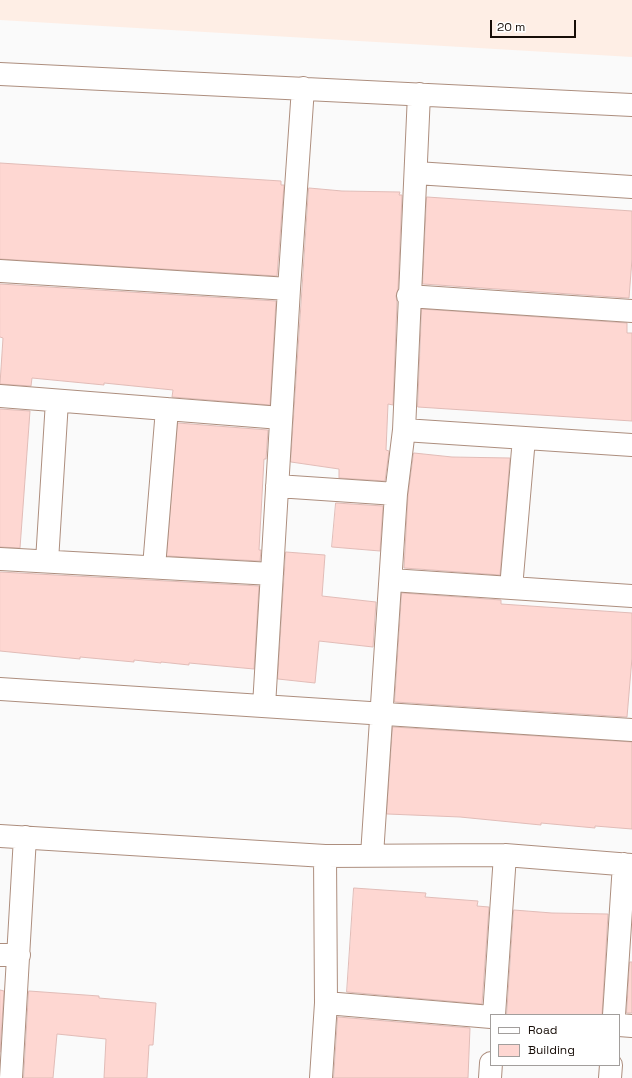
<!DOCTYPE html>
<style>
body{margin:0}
#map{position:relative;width:632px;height:1078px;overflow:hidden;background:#fafafa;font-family:"Space Grotesk",sans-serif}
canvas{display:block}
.legend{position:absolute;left:490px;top:1014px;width:130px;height:52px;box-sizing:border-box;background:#fff;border:1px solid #a29e9c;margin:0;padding:5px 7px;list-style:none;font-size:12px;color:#170d07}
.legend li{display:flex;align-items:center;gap:8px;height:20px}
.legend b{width:20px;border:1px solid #a29e9c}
.scale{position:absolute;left:490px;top:20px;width:86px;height:18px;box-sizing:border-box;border:2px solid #170d07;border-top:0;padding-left:5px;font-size:12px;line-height:14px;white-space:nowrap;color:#170d07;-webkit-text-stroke:3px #fff;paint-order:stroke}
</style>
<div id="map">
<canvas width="632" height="1078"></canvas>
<ul class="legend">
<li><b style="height:5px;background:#fff"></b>Road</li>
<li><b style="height:11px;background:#fed7d2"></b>Building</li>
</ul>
<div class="scale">20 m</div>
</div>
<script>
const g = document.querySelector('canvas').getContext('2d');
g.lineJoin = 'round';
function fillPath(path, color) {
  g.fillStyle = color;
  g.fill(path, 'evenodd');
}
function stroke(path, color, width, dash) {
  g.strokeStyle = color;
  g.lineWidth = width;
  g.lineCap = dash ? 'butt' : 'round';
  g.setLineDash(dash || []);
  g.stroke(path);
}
const built = new Path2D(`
 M0 0H632V57L0 20Z`);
const building = new Path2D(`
 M0 163 281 181V185H284L277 276 0 259Z
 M309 188 342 191 400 192 399 195H402L398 289 396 296 397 302 393 405 388 404 386 450 389 451 385 481 339 478V469L291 462Z
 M427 197 632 211V259L629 298 423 284Z
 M0 284 276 301 270 405 172 397 173 390 104 383V385L32 378 31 386 0 384 3 338 0 337Z
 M422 309 627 323V333H632V421L418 407Z
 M0 409 30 411 20 548 0 547Z
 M178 423 268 430 266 459H264L259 550H261L260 561 167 556Z
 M414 453 452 457 510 458 500 575 404 568 408 495Z
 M336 503 383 506 380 551 332 547Z
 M286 552 325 555 322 596 376 602 373 647 319 641 315 683 278 679Z
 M0 572 259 586 254 669 189 663V665L161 662V663L134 660V662L80 657V659L0 651Z
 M402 593 501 600V604L632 613V658L627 717 395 702Z
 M393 727 632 742V829L595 826V828L541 823V825L460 817 387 814Z
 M354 888 426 893 425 897 478 901 477 906 489 907 482 1004 347 992Z
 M514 910 552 913 608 914 602 1015H507Z
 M630 962H632V1013H627Z
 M0 990 4 991 0 1052Z
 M29 991 99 996V998L156 1003 153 1045H149L147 1078H104L106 1039 57 1034 53 1078H24Z
 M338 1017 470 1028 468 1078H334Z`);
const minor = new Path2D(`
 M0 74 632 105
 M416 173 632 187
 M0 271 289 289
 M408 296 632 311
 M0 396 281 418
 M404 430 632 445
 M277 486 396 494
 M0 559 272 574
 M47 561 57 401
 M154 567 167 409
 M391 580 632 596
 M511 588 524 438
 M0 689 632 730
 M264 706 289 289 303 88
 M0 836 325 856 505 855 632 865
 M372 855 396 494 404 430 419 94
 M0 955H19
 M326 1003 491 1017
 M494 1015 505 855
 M614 1015 624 864
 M619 1025 632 1026
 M11 1078 25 837
 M321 1078 326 1003 325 856
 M490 1078 491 1063
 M610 1078 611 1065`);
fillPath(built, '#feeee5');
fillPath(building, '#fed7d2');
stroke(building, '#e1bcb7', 1);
stroke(minor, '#ad8e7e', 24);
stroke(minor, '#fff', 22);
</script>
